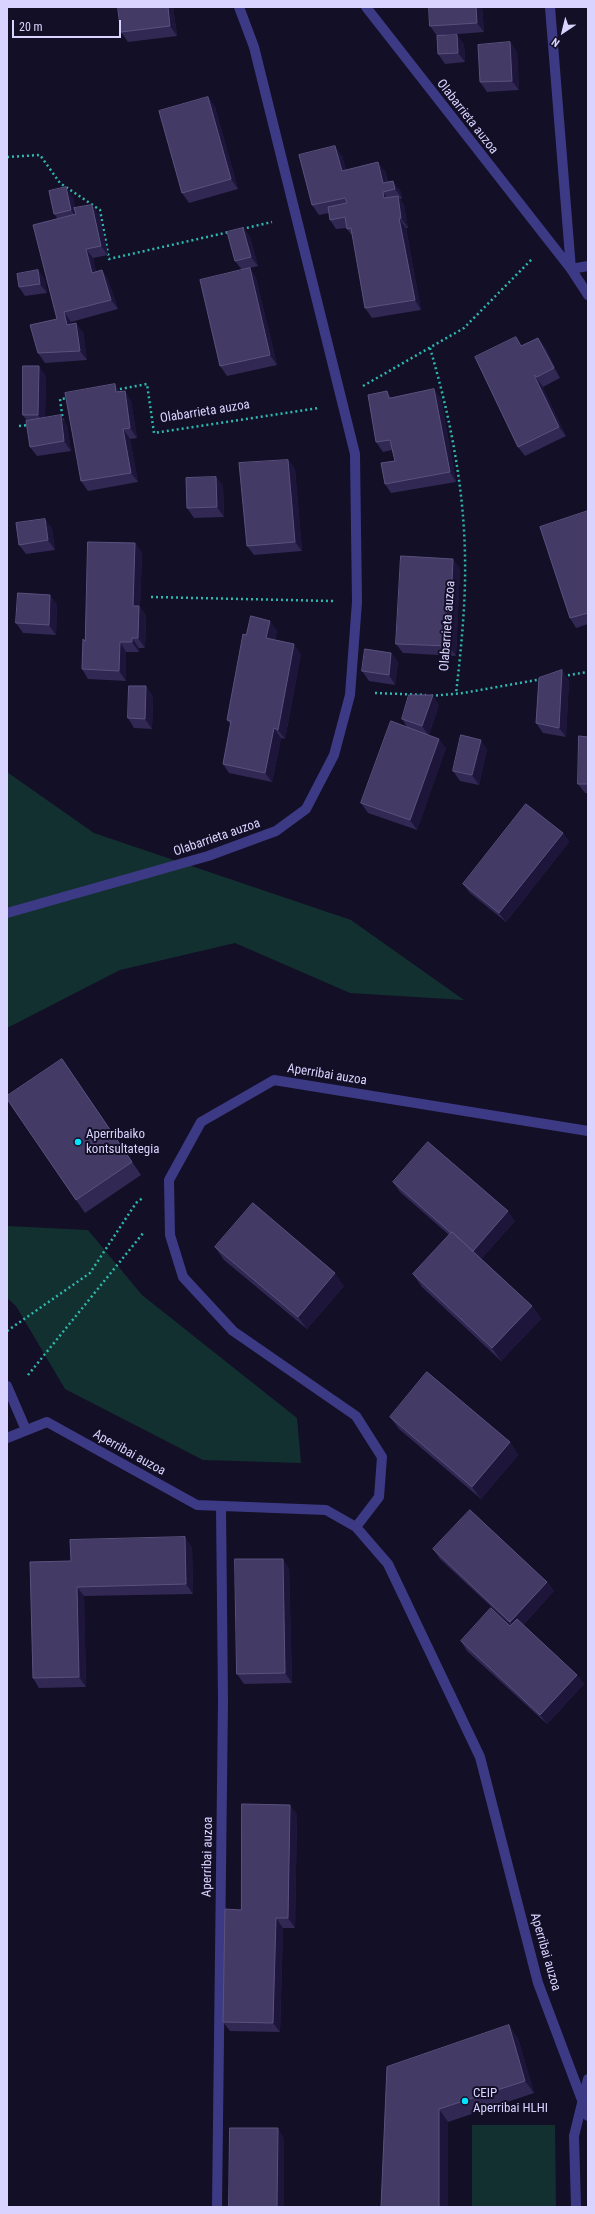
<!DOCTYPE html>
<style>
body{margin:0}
#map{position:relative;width:595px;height:2214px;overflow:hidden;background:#130f26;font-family:"Roboto Condensed",sans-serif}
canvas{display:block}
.frame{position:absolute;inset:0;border:8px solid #d9d4ff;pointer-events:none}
.north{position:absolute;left:543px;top:12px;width:40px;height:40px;-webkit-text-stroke:3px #130f26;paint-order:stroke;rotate:215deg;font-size:11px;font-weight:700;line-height:16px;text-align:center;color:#d9d4ff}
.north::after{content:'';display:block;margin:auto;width:14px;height:18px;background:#d9d4ff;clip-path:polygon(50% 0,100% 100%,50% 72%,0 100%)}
.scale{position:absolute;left:12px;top:20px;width:109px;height:18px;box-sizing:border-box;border:2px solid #d9d4ff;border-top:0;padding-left:5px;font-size:12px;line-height:14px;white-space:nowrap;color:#d9d4ff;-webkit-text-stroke:3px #130f26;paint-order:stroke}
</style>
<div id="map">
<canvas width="595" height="2214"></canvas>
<div class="frame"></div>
<div class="north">N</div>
<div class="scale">20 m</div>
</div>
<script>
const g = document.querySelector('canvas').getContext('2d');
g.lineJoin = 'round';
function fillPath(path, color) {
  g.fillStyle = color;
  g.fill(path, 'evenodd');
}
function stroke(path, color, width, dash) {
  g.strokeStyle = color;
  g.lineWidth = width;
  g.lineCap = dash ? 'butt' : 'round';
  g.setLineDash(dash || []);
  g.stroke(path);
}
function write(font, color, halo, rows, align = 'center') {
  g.font = font + ' "Roboto Condensed",sans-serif';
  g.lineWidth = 4;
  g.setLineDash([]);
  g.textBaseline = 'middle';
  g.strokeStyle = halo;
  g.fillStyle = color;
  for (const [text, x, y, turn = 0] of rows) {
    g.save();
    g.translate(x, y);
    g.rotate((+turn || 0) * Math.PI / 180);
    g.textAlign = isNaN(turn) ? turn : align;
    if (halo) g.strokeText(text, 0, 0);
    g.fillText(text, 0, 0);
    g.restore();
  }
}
const green = new Path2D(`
 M7 772 94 833 351 920 464 1000 350 993 235 943 120 970 7 1028Z
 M7 1226 88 1230 142 1295 297 1418 301 1463 203 1460 65 1389 16 1306 7 1298Z
 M472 2125H555L556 2207H472Z`);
const path = new Path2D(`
 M7 157 40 155 60 183 100 210 109 259 229 232
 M242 229 272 222
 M430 348C450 416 464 487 465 557 466 603 461 649 456 694
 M363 386 464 328 532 259
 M115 390 147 384 154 433 319 408
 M63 421 60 399 69 398
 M19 426 28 425
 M151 597 333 601
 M563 676 588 672
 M375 693 426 695
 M431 696 463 693 542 679
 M7 1331 90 1273 136 1203 144 1197
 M28 1375 144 1232`);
const minor = new Path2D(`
 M366 7 571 269 588 295
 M550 7 571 269 588 266
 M7 913 208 856 276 831 306 809 334 755 350 695 357 602 355 454 254 47 239 7
 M7 1386 26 1430
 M7 1438 47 1422 197 1505 326 1510 356 1527 388 1564 480 1757 538 1983 588 2116
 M356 1527 379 1497 382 1457 356 1416 233 1331 183 1277 170 1235 169 1180 201 1122 274 1080 588 1131
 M217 2207 223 1701 221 1507
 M576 2207 574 2136 588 2079`);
const wall = new Path2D(`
 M118 7H173L177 36 128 42 121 32Z
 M482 7 484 32 445 35 464 44 465 62 445 64 438 54 437 36 430 26Z
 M510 42 517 52 519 90 487 92 480 82Z
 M208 97 215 107 238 189 189 203 182 193Z
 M342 156 346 170 385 171 388 182 400 190 402 198 400 199 404 205 408 228H406L421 310 372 318 365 308 353 237 347 229V228L336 229 330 220 329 213 319 215 312 205Z
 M73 197 75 208 99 214 108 255 93 258 96 272 102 270 108 280 118 309 71 322V324L83 332 87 360 45 363 38 353 57 319 58 219 54 214Z
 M243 228 250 237 258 266 250 268 256 278 277 365 227 376 220 366 242 270 235 261Z
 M38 270 45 280 47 293 25 296 19 287Z
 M522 345 545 347 560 378 543 387 541 384 566 436 525 456 518 447Z
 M46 376 45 418 67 425 71 451 37 456 30 447 27 421 23 415Z
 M125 391 131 401 137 438 130 439 138 482 88 491 81 481 120 392Z
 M392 398H441L456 482 391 493 385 484 395 461 392 450 383 452 376 442Z
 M288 460 295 469 302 551 254 555 247 546Z
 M216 477 223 486 224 517 194 518 187 508Z
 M588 511V624L576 628 570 618Z
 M45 519 52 529 55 550 26 554 19 545Z
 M135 543 142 553 140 607 146 616 145 648H139V652H126V681L88 679 82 669 85 641Z
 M460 568 456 656 403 653 396 644Z
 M57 604 56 635 23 633 16 623Z
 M277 630 275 640 301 654 285 739 281 738 272 782 229 773 223 764 231 725 227 720 246 635Z
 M391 653 398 662 395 685 369 681 362 671Z
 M569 680 566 737 543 733 536 723Z
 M153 696 152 729 134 728 128 718Z
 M439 705 429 735 446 748 417 830 368 813 361 803 407 727 402 719Z
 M588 737V793H585L578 784Z
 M487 749 479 785 460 781 453 771Z
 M563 833 569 842 506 922 470 893 463 884Z
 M62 1059 141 1175 85 1213 76 1200Z
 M393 1182 515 1221 481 1259 532 1306 541 1319 501 1361 422 1287 413 1274 449 1235 400 1192Z
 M215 1247 344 1286 307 1329 224 1260Z
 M390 1417 510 1442 518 1455 481 1499 399 1429Z
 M192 1547 193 1594 84 1596 86 1687 39 1688 33 1678 71 1561Z
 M433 1549 547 1582 554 1591 523 1625 577 1675 584 1684 547 1724 467 1651 461 1641 511 1625 440 1559Z
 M289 1568 292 1683 244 1684 237 1674Z
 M297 1814 295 1928H283L280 2032 230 2031 223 2022 241 1910Z
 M518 2038 534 2093 448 2122 387 2067Z`);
const shadedWall = new Path2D(`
 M168 7H173L177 36 170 26Z
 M476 7H482L484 32 477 23Z
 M457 35 464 44 465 62 458 53Z
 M510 42 517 52 519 90 512 81Z
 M208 97 215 107 238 189 231 179Z
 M335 146 342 156 349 181 342 171Z
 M378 162 385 171 389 190 383 183Z
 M393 181 400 190 402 198 395 189Z
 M66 187 73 197 78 220 71 210Z
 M383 192 389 201 384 198Z
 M398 196 404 205 408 228 401 218Z
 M92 205 99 214 108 255 101 246Z
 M399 218 406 228 421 310 415 300Z
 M243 228 250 237 258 266 251 257Z
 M86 249 93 258 99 282 92 273Z
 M250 268 256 278 277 365 270 355Z
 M38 270 45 280 47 293 40 284Z
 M102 270 108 280 118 309 111 300Z
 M64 312 71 322 73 334 67 325Z
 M76 323 83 332 87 360 80 351Z
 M538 338 545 347 560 378 554 368Z
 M39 366 46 376 45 425 38 415Z
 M534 375 541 384 566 436 559 427Z
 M115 384 122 394 116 392Z
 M434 389 441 398 456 482 450 472Z
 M125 391 131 401 137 438 130 428Z
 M387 391 394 401 389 398Z
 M61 415 67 425 71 451 64 441Z
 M123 429 130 439 138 482 131 473Z
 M288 460 295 469 302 551 295 542Z
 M216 477 223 486 224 517 217 507Z
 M45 519 52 529 55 550 48 540Z
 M135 543 142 553 140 607 146 616 145 648 138 638 133 606Z
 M453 559 460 568 456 656 449 646Z
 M50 595 57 604 56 635 49 625Z
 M270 621 277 630 273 648 266 638Z
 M132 638 139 648V652L132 642Z
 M120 642 126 652V681L119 671Z
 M294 644 301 654 285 739 278 730Z
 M391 653 398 662 395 685 389 675Z
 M562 670 569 680 566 737 559 728Z
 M146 686 153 696 152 729 145 719Z
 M433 695 439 705 429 736 422 726Z
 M274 728 281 738 272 782 265 773Z
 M439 739 446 748 417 830 410 820Z
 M481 740 487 749 479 785 472 775Z
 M563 833 569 842 506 922 499 913Z
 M508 1211 515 1221 479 1261 473 1252Z
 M335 1273 344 1286 307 1329 298 1317Z
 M532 1306 541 1319 501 1361 492 1348Z
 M510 1442 518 1455 481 1499 472 1487Z
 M185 1537 192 1547 193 1594 186 1584Z
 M283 1559 289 1568 292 1683 285 1673Z
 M547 1582 554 1591 517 1631 510 1622Z
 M77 1587 84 1596 86 1687 79 1677Z
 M577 1675 584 1684 547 1724 540 1715Z
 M290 1805 297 1814 295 1928 288 1918Z
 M276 1918 283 1928 280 2032 273 2023Z
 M509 2025 518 2038 534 2093 525 2081Z
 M439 2109 448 2122V2207H439Z
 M278 2128 284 2138V2207H277Z`);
const building = new Path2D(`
 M118 7H168L170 26 121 32Z
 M429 7H476L477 23 430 26Z
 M457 35 458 53 438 54 437 36Z
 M510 42 512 81 480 82 478 45Z
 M208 97 231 179 182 193 159 111Z
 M335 146 342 171 378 162 383 183 393 181 395 189 383 192 384 198 398 196 401 218H399L415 300 365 308 351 228 347 229 345 217 330 220 328 207 347 203 345 198 312 205 299 155Z
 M66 187 71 210 54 214 49 191Z
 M92 205 101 246 86 249 92 273 102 270 111 300 64 312 67 325 76 323 80 351 38 353 30 325 57 319 33 225 76 214 74 208Z
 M243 228 251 257 235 261 227 232Z
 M250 268 270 355 220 366 200 280Z
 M38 270 40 284 19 287 17 274Z
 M516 337 521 346 538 338 554 368 537 377 534 375 559 427 518 447 475 357Z
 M23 366H39L38 415H23Z
 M115 384 116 392 125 391 130 428 123 429 131 473 81 481 65 393Z
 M434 389 450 472 385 484 381 463 395 461 390 440 376 442 368 395 387 391 389 398Z
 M61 415 64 441 30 447 26 421Z
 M288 460 295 542 247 546 239 463Z
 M216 477 217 507 187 508 186 478Z
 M588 511V613L570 618 540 527Z
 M45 519 48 540 19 545 16 523Z
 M88 542 135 543 133 606H139L138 638H132V642H120L119 671 82 669 83 639 85 641Z
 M401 556 453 559 449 646 396 644Z
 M18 593 50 595 49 625 16 623Z
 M251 616 270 621 266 638 294 644 278 730 274 728 265 773 223 764 231 721 227 720 243 634 246 635Z
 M365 649 391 653 389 675 362 671Z
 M562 670 559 728 536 723 539 678Z
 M129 686H146L145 719 128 718Z
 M409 695H433L422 726 402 719Z
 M391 721 439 739 410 820 361 803Z
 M461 735 481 740 472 775 453 771Z
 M579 736 588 737V784H578Z
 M526 804 563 833 499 913 463 884Z
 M62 1059 132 1162 76 1200 7 1099V1096Z
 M428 1142 508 1211 473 1251 452 1232 451 1233 393 1182Z
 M253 1203 335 1273 298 1317 215 1247Z
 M452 1232 532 1306 492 1348 413 1274Z
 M427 1372 510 1442 472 1487 390 1417Z
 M470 1510 547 1582 510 1622 433 1549Z
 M185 1537 186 1584 77 1587 79 1677 33 1678 30 1562 71 1561 70 1540Z
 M235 1559H283L285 1673 237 1674Z
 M491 1608 510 1626 517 1619 577 1675 540 1715 461 1641Z
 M242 1804 290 1805 288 1918H276L273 2023 223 2022 225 1909 241 1910Z
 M509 2025 525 2081 439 2109V2207H381L387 2067Z
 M230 2128H278L277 2207H229Z`);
const markers = [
 [78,1142,4,"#00e5ff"],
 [465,2101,4,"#00e5ff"]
];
const streetNames = [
 ["Olabarrieta auzoa",467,117,52],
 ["Olabarrieta auzoa",205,412,-9],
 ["Olabarrieta auzoa",448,626,-86],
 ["Olabarrieta auzoa",217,838,-19],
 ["Aperribai auzoa",327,1075,9],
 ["Aperribai auzoa",129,1453,29],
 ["Aperribai auzoa",208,1857,-89],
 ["Aperribai auzoa",545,1952,74]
];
const poiNames = [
 ["Aperribaiko",86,1135],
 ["kontsultategia",86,1150],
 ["CEIP",473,2094],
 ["Aperribai HLHI",473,2109]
];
fillPath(green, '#12302f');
stroke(path, '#2fb8b0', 2.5, [2, 3]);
stroke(minor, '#3d3a85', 10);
fillPath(wall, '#312854');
fillPath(shadedWall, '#1d163a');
fillPath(building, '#433a66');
stroke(building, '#5a527e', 1);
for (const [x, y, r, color] of markers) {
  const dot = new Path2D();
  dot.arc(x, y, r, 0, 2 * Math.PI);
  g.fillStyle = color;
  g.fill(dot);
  stroke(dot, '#130f26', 1.5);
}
write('13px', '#d9d4ff', '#130f26', streetNames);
write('13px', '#d9d4ff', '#130f26', poiNames, 'left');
</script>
